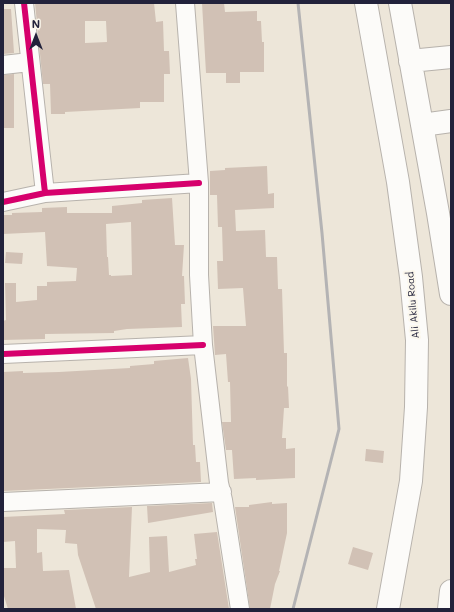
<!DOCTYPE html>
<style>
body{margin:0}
#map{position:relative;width:454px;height:612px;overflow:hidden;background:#ede6d9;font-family:Mali,sans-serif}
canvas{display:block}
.frame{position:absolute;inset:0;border:4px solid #22223b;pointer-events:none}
.north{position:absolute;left:16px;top:16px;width:40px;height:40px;-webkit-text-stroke:3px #fbf7ec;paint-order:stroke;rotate:0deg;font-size:11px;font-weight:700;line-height:16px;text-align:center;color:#22223b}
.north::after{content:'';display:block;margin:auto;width:14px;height:18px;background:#22223b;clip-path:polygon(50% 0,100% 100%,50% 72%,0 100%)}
</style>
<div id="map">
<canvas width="454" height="612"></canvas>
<div class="frame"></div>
<div class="north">N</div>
</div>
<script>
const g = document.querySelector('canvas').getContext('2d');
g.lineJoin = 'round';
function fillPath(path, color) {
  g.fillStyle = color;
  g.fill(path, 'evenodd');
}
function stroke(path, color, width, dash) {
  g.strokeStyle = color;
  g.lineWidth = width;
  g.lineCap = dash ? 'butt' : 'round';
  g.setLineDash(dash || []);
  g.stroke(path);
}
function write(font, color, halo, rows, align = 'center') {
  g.font = font + ' Mali,sans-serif';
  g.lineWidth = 4;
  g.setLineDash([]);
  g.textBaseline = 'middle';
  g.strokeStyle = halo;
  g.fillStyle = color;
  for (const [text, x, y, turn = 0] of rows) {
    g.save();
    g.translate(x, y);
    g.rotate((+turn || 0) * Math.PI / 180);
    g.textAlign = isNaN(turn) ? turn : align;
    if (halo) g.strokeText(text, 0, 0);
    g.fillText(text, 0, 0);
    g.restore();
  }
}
const building = new Path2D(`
 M35 3H154L156 22 163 21 164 51H169L170 74H164V102H140V108L65 112V114H51L50 84H43ZM85 21H106L107 42 85 43Z
 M202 3H224L225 12 257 11V21H261L262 42H264V72H240V83H226V73H206Z
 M3 9H11L14 53 3 54Z
 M14 74V128H3V75Z
 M267 166 268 194 274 193V208L235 210 236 231 265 230 266 257H277L278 289H282L284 353H287V387L288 386 289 408H284L282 438H286V449L295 448V478L256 480V478L234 479 232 450H226L222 422H231L230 382H228L226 354 215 355 213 326H246L243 288 218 289 217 261H223L222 227H218L217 195H210V171L225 170V168Z
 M172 198 175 245H184L182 276H184L185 304H181L182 327 127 329 114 331V333L45 334V339L3 340V321L6 320 5 283H16V302L37 300V286H47V282L76 281 77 268 47 266 45 232 3 234V215H12V213L42 212V208L67 207V213H112V206L142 203V200ZM131 222 132 275 111 276V275H109L108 257H107L106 224Z
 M6 252 23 253 22 264 5 263Z
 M188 358 191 379 193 445H195L196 462H200L201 482 3 491V372L23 371V373L59 372 130 368V366L154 364V361Z
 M366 449 384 451 383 463 365 461Z
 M272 502V504L287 503V533L279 571H280L275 584 270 609H250L235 507H249V505Z
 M212 503 213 512 148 523 147 506Z
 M132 507 129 577 150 572 149 537 167 536 169 572 196 565 195 559H197L194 534 217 532 229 609H96L78 555 77 544 65 543 66 530 37 529V553L42 552 43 571 69 570 76 609H8L3 593V568H16L15 541 3 542V517L65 514 64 510Z
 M353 547 373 553 368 570 348 564Z`);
const minor = new Path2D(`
 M24 3 45 193
 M185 3 199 183V275L203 345 219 483 223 500 240 609
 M3 65 30 62
 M3 202 45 193 199 183
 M3 354 203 345
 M3 502 222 492`);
const major = new Path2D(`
 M366 3 398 182 411 277 417 340 416 407 411 481 388 609
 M400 3 438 213 451 294
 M410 61 451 57
 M422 125 451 121
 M449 609 451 591`);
const rail = new Path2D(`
 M293 609 339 429 322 233 298 3`);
const cycleway = new Path2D(`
 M24 3 45 193
 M3 202 45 193 199 183
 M3 354 203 345`);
const streetNames = [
 ["Ali Akilu Road",413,305,-95]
];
fillPath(building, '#d1c1b5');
stroke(minor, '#b7b2ac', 20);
stroke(major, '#b7b2ac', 24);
stroke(minor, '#fcfbf9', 18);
stroke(major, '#fcfbf9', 22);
stroke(rail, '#b4b3b4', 3);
stroke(cycleway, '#d6006c', 6);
write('10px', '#22223b', '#fbf7ec', streetNames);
</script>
